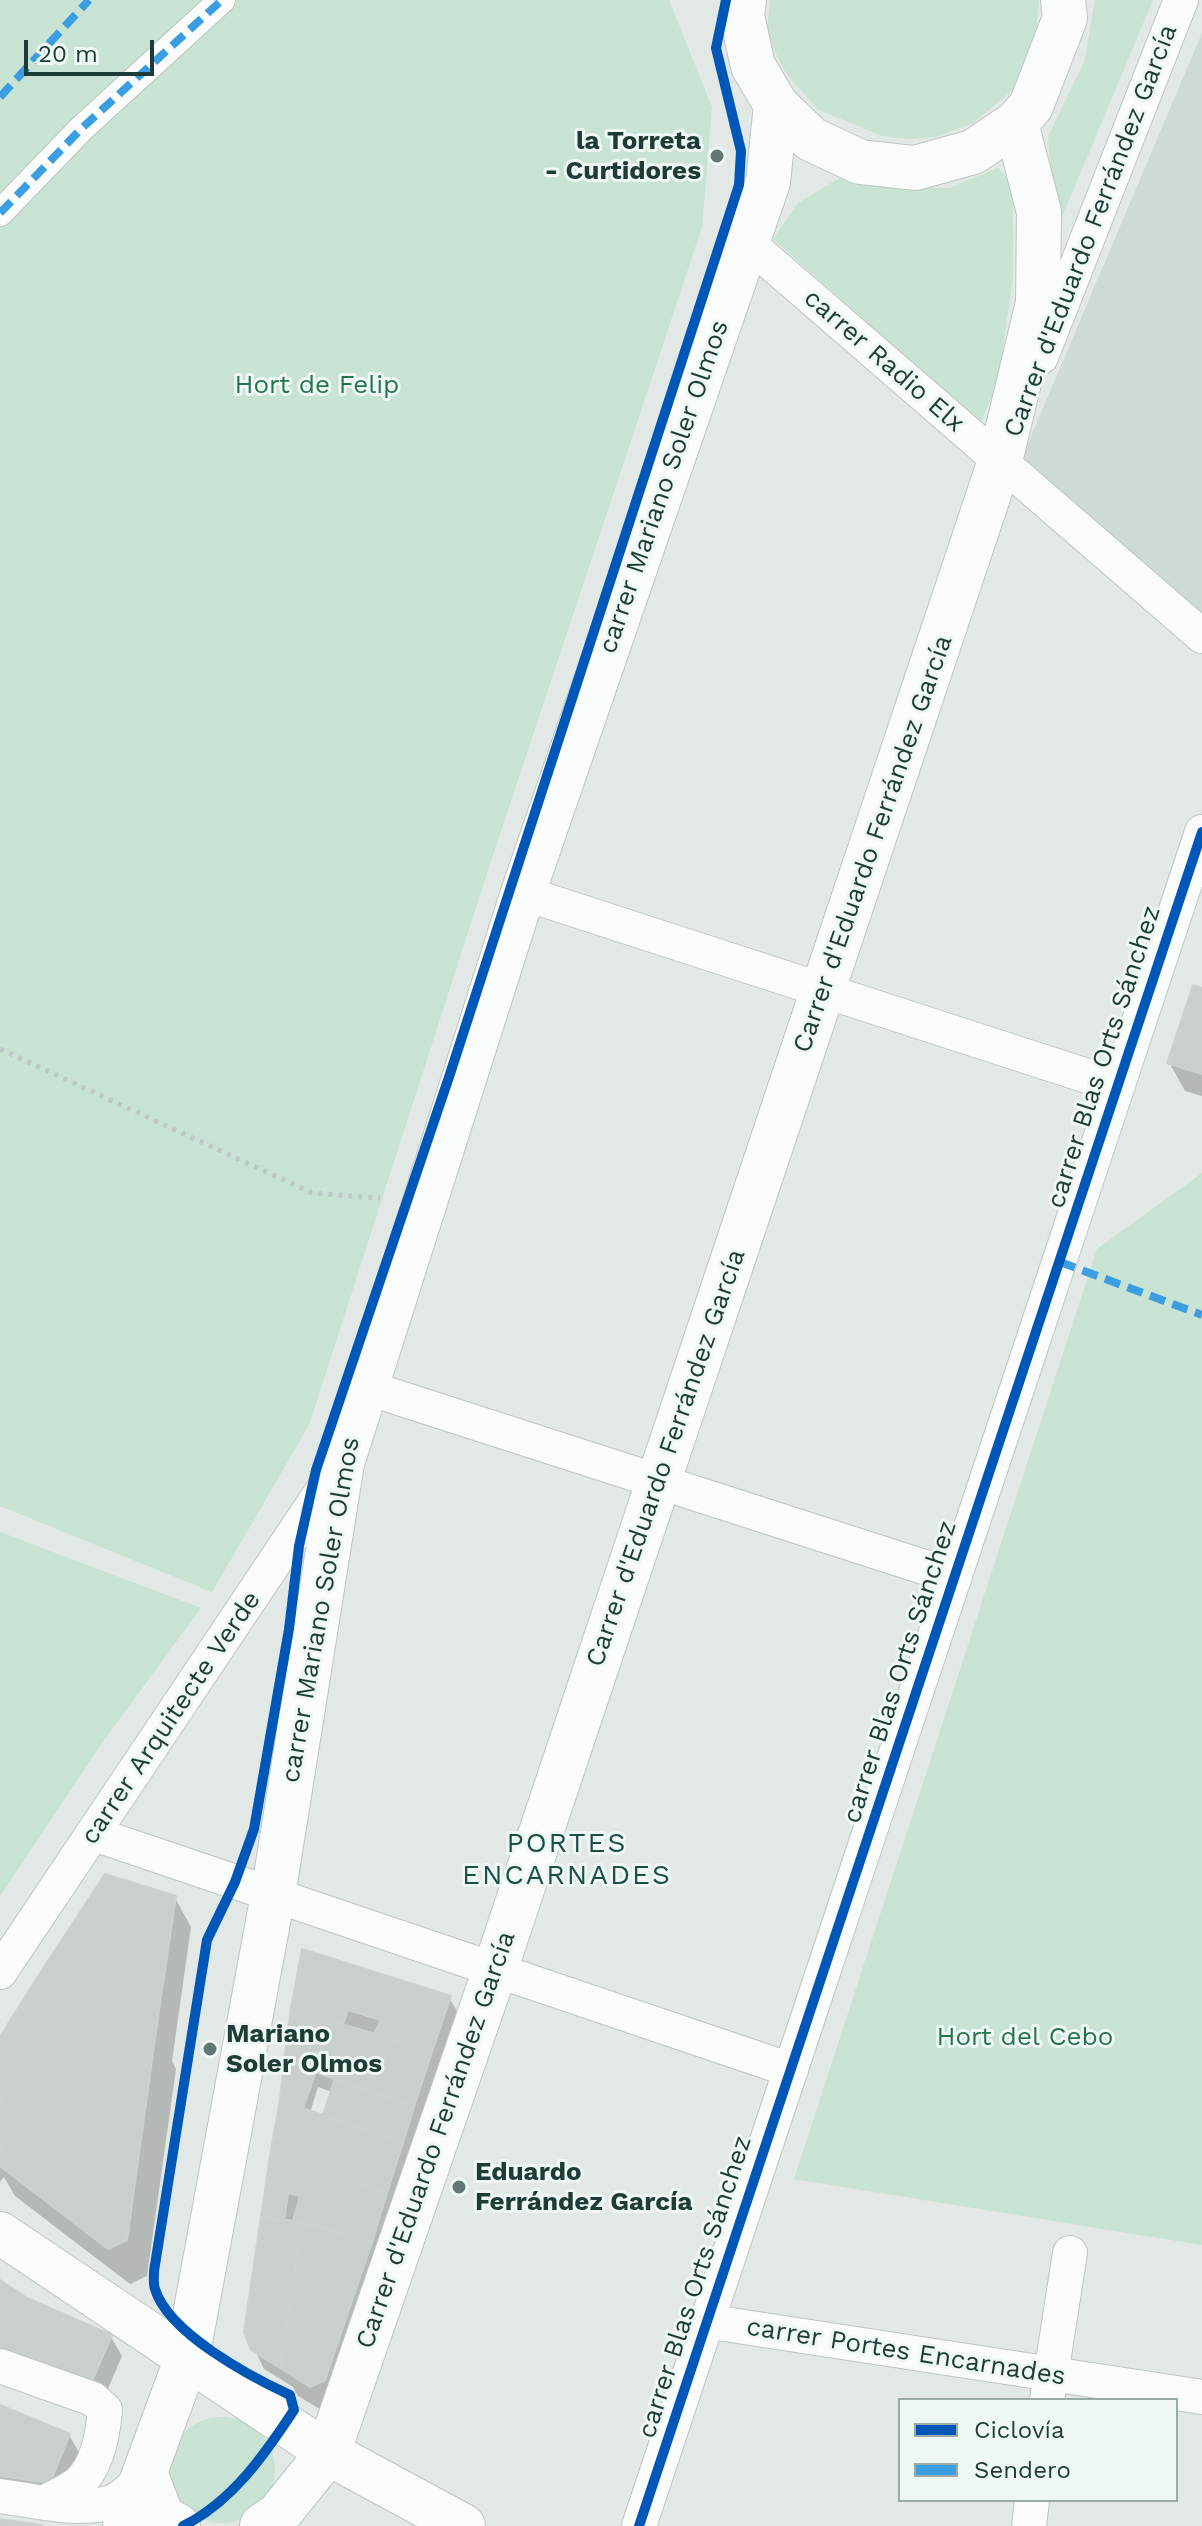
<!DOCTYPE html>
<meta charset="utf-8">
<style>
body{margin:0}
#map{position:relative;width:1202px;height:2526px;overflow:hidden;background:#e1e8e5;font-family:"Work Sans",sans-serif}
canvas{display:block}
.legend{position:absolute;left:898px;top:2398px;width:280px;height:104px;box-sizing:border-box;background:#eef7f4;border:2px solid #9baca8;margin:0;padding:10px 14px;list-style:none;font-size:24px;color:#1e3c37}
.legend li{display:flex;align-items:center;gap:16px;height:40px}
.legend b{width:40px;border:2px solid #9baca8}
.scale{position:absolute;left:24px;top:40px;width:130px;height:36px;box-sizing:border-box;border:4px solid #1e3c37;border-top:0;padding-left:10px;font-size:24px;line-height:28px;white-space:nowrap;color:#1e3c37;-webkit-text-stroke:6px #eef7f4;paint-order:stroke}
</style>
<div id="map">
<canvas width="1202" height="2526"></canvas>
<ul class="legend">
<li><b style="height:10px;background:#0057b8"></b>Ciclovía</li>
<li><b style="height:10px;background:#3c9ee2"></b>Sendero</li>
</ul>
<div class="scale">20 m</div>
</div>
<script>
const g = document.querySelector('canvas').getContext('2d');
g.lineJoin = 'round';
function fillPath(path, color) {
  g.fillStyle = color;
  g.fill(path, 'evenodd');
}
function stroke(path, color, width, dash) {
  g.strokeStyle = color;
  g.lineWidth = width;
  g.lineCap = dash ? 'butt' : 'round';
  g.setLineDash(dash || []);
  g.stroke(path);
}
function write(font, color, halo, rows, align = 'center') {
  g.font = font + ' "Work Sans",sans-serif';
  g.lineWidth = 6;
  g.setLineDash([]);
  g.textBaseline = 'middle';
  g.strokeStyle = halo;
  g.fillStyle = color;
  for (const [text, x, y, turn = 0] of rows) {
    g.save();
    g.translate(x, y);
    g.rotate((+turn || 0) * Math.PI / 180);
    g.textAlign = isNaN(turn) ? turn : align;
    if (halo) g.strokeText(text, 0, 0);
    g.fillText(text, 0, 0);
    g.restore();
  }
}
const built = new Path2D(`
 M1202 33V622L1021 460Z`);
const green = new Path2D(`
 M0 0H669L712 107 702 227 490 864 309 1425 212 1592 0 1506Z
 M770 0H1039L1035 48 1012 91 972 124 935 137 910 139 882 136 817 109 783 69 767 32Z
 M1095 0H1153L1056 231 1048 137 1085 60Z
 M998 168 1013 186V278L998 383 980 423 773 239 798 203 843 176 887 187 950 188Z
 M1202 1173V2245L794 2179 1097 1249Z
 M0 1532 201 1608 99 1747 0 1896Z
 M169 2470a53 53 0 1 1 106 0a53 53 0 1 1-106 0Z`);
const shadow = new Path2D(`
 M1202 990V1096L1185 1091 1169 1062Z
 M175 1898 191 1927 172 2061 176 2069 147 2276 130 2284 15 2196 4 2177 0 2182V2040Z
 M304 1952 449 1998 461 2017 328 2414 298 2396 293 2387 264 2369 246 2332ZM318 2087 332 2092 324 2118 310 2113Z
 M0 2283 26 2300 111 2337 122 2356 101 2405Z
 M0 2408 69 2435 80 2454 61 2502 0 2493Z`);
const building = new Path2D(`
 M1193 985 1202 988V1074L1167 1063Z
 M105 1874 176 1896 156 2031 46 1964Z
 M302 1949 451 1996 432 2052 374 2034 381 2020 348 2010 343 2024 291 2008Z
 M46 1964 156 2031 127 2240 108 2249 0 2166V2147L64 2049 13 2016Z
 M291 2008 432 2052 414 2107 284 2061Z
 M13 2016 64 2049 21 2115 0 2101V2037Z
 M284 2061 316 2072 303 2108 280 2100Z
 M335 2078 414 2107 403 2143 323 2115Z
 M280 2100 403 2143 387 2193 270 2156Z
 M0 2101 21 2115 0 2147Z
 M270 2156 387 2193 372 2242 293 2221 300 2196 288 2193 284 2221 261 2217Z
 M261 2217 302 2222 280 2368 251 2350 244 2332Z
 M302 2222 372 2242 325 2380 310 2387 280 2368Z
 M0 2280 27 2298 8 2353 0 2350Z
 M27 2298 112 2335 90 2386 8 2353Z
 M0 2405 70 2434 50 2483 0 2476Z
 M0 2519 42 2525V2526H0Z`);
const path = new Path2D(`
 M0 1049 312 1193 380 1198`);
const pedestrian = new Path2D(`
 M0 213 81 129 222 0`);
const minor = new Path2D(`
 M748 243 1202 636
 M1041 357 1181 0
 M523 893 1118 1086
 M365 1387 955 1577
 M94 1834 791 2070
 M0 1972 339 1466
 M705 2321 1202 2397
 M0 2366 93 2399 105 2410C103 2434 97 2465 80 2482 71 2490 56 2496 46 2502
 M1047 2400 1070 2253
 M0 2496C31 2500 87 2514 116 2500 126 2495 136 2483 145 2475
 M639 2526 1202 832
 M1029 2526 1032 2500`);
const tertiary = new Path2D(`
 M0 2233 328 2453`);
const secondary = new Path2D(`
 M744 0 742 16 753 66 776 105 811 139 860 162 915 168 973 152 1016 123 1031 106 1065 18 1063 0
 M328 2453 463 2526
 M146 2475 162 2517 178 2526
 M125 2526 187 2358 273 1895 342 1463 523 893 768 182 776 105
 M262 2526 278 2515 328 2453 495 1970 1000 461 1038 303 1039 212 1016 123`);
const quiet = new Path2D(`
 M0 97 89 0
 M0 213 81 129 222 0
 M1060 1262 1202 1315`);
const cycleway = new Path2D(`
 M183 2526C232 2502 265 2454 294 2410L290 2395C251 2377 168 2333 155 2289 153 2284 154 2276 154 2271L207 1940 235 1882 254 1829 289 1629 299 1546 316 1470 449 1077 739 185 741 151 716 48 726 0
 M639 2526 1202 832`);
const markers = [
 [717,156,8,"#627874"],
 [210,2049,8,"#627874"],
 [459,2187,8,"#627874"]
];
const poiNames = [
 ["la Torreta",701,141,"right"],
 ["- Curtidores",701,171,"right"],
 ["Mariano",226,2034],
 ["Soler Olmos",226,2064],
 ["Eduardo",475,2172],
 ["Ferrández García",475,2202]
];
const streetNames = [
 ["Carrer d'Eduardo Ferrández García",1091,231,-69],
 ["carrer Radio Elx",884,361,41],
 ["carrer Mariano Soler Olmos",664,487,-71],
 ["Carrer d'Eduardo Ferrández García",873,844,-71],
 ["carrer Blas Orts Sánchez",1104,1057,-72],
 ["Carrer d'Eduardo Ferrández García",666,1458,-71],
 ["carrer Mariano Soler Olmos",321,1610,-80],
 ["carrer Blas Orts Sánchez",900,1672,-72],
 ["carrer Arquitecte Verde",171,1718,-56],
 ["Carrer d'Eduardo Ferrández García",436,2140,-71],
 ["carrer Blas Orts Sánchez",695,2287,-72],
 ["carrer Portes Encarnades",906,2352,9]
];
const parkNames = [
 ["Hort de Felip",317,385],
 ["Hort del Cebo",1025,2037]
];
const neighbourhoodNames = [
 ["PORTES",567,1844],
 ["ENCARNADES",567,1876]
];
fillPath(built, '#cedad5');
fillPath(green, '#c8e2d3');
fillPath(shadow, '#0003');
fillPath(building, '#c8cfcd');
stroke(building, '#cad1ce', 2);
stroke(pedestrian, '#bec5c2', 28);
stroke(minor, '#bec5c2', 36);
stroke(tertiary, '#bec5c2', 44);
stroke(secondary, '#bdc5c3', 46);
stroke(path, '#bec8c6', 5, [4, 6]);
stroke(pedestrian, '#fafcfb', 26);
stroke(minor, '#fafcfb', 34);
stroke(tertiary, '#fafcfb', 42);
stroke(secondary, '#fafcfb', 44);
stroke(quiet, '#3c9ee2', 8, [16, 8]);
stroke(cycleway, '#0057b8', 10);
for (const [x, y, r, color] of markers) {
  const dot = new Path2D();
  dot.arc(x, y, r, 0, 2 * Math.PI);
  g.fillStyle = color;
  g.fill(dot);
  stroke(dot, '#eef7f4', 3);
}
write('bold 26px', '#1e3c37', '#eef7f4', poiNames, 'left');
write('26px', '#1e3c37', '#eef7f4', streetNames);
write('26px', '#25754c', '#eef7f4', parkNames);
g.letterSpacing = '2px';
write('28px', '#194f47', '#eef7f4', neighbourhoodNames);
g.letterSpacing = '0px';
</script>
